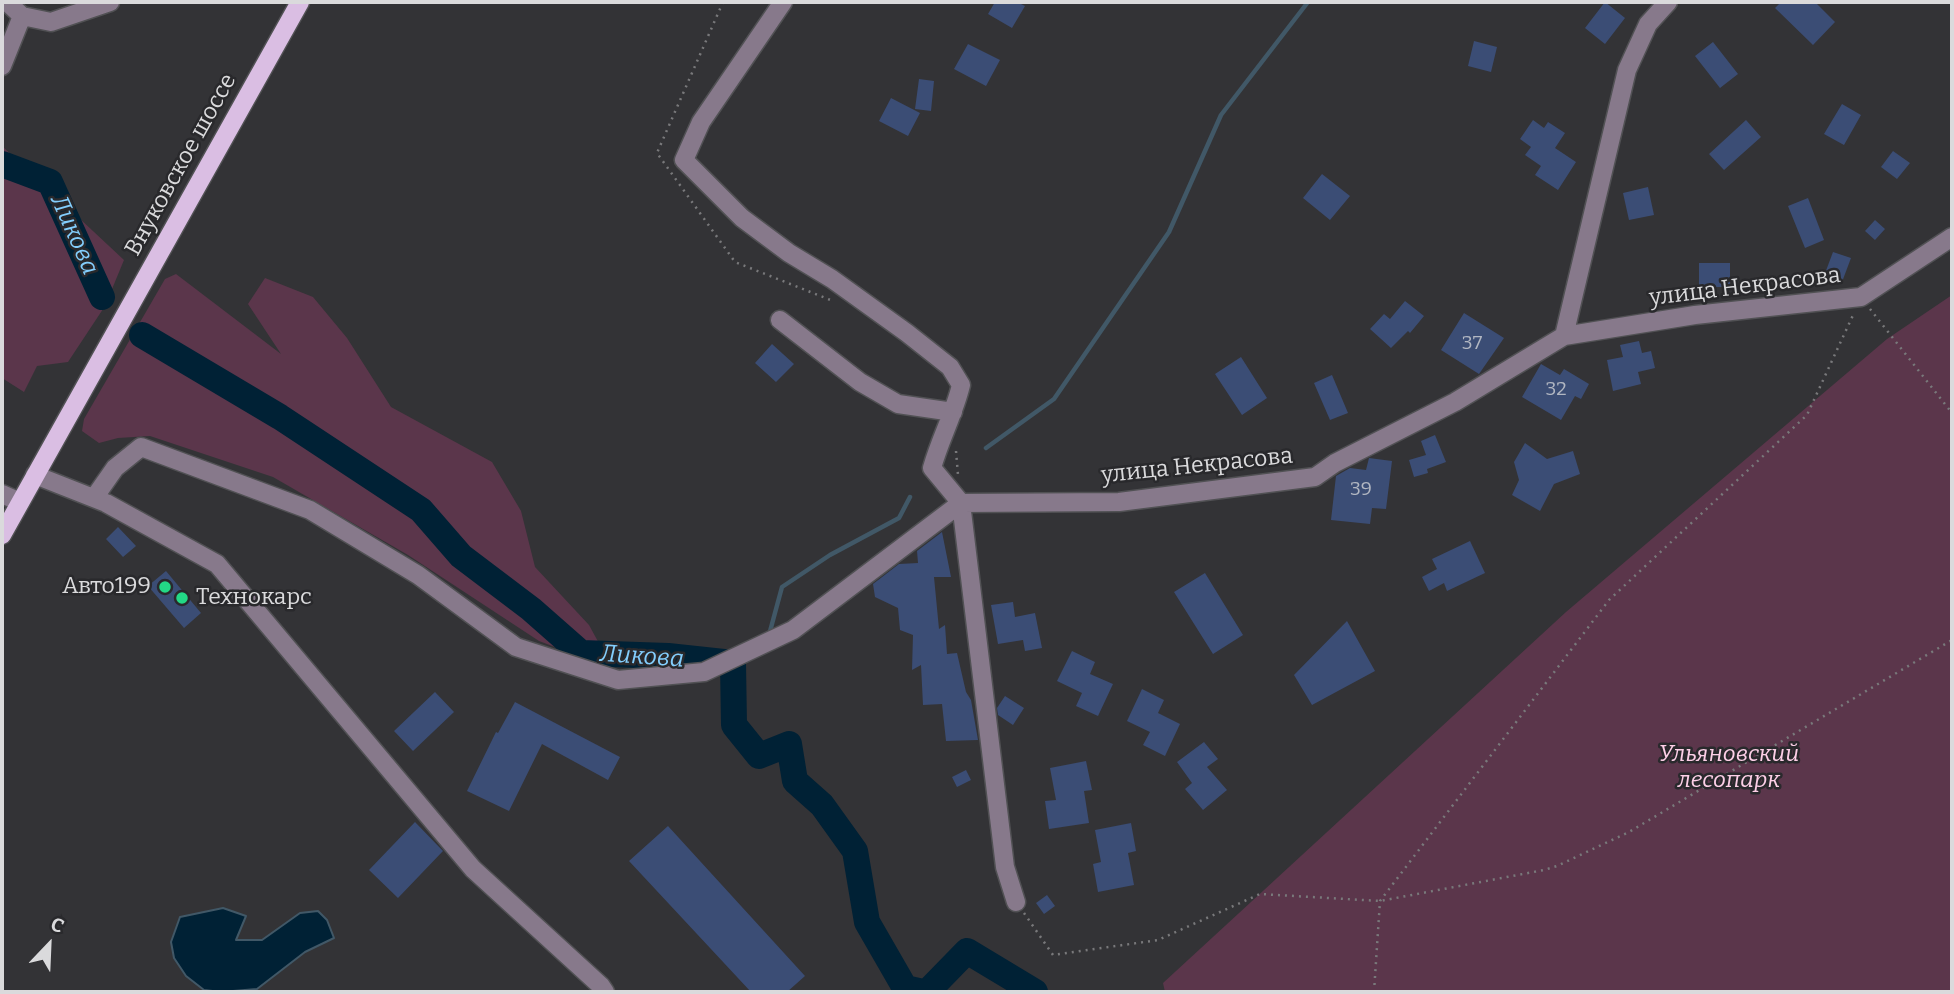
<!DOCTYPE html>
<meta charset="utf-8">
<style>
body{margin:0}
#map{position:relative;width:1954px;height:994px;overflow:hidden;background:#333336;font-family:Bitter,serif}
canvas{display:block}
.frame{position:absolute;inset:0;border:4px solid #dadadc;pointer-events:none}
.north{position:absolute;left:14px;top:910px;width:70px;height:70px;-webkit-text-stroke:5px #29292c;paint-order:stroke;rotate:23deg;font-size:19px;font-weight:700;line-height:28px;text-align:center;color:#dadadc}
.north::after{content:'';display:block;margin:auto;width:24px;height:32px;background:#dadadc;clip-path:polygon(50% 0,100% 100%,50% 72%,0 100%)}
</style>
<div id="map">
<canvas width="1954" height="994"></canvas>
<div class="frame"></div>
<div class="north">С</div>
</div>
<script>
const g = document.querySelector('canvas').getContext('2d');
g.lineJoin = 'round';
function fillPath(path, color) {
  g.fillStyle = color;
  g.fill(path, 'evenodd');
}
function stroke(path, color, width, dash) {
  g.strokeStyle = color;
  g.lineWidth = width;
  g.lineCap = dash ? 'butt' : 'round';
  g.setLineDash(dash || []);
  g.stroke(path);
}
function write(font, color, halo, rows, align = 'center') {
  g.font = font + ' Bitter,serif';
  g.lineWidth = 5;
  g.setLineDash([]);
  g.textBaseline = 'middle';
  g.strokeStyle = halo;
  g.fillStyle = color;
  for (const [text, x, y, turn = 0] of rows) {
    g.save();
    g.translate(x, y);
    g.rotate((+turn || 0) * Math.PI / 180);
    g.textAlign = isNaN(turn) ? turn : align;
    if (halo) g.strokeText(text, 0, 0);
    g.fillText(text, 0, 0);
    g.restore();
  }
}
const green = new Path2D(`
 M2 146 124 260 105 306 68 362 37 366 24 392 2 378Z
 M176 274 281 354 248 304 265 278 313 297 347 338 391 407 492 462 521 511 535 567 589 625 613 669 539 641 408 555 273 477 150 436 118 438 99 443 82 431 84 419 165 279Z
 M1952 295V992H1165L1163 983 1566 612 1887 339Z`);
const water = new Path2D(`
 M223 908 246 916 236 940H262L300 913 318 911 327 920 334 938 305 952 257 989 221 992 204 990 186 976 174 958 171 942 180 917Z`);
const stream = new Path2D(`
 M986 448 1054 399 1169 232 1221 115 1308 2
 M769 635 782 587 830 555 899 518 910 497`);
const river = new Path2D(`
 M2 164 50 182 102 297
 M142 335 280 417 421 510 461 556 531 609 581 653 668 656 733 663 734 725 759 756 789 744 795 781 822 805 855 851 867 922 905 988 923 992
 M927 992 967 951 1035 992`);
const building = new Path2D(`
 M995 2H1017L1025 6 1012 28 988 14Z
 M1605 2 1625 18 1605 44 1585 28Z
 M1781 2H1815L1835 22 1813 45 1775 8Z
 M1474 41 1497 47 1491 72 1468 66Z
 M1713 42 1738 74 1720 88 1695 56Z
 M968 44 1000 60 986 86 954 69Z
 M919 79 934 81 931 111 915 109Z
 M891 98 920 113 908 136 879 121Z
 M1842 104 1861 115 1844 145 1824 134Z
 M1533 120 1544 128 1548 122 1565 133 1555 148 1576 162 1558 190 1535 175 1541 166 1525 155 1531 147 1520 139Z
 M1746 120 1761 137 1724 170 1709 154Z
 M1893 151 1910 163 1897 179 1881 167Z
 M1322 174 1350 196 1330 220 1303 198Z
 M1648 187 1654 215 1629 220 1623 193Z
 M1808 198 1824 240 1805 248 1788 206Z
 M1875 220 1885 229 1875 240 1865 231Z
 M1833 252 1851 258 1842 282 1824 276Z
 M1699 263H1730V287H1699Z
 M1405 301 1424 316 1410 333 1408 331 1391 348 1370 329 1384 314 1390 319Z
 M1464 313 1504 338 1479 374 1441 350Z
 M1639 341 1642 353 1651 351 1655 368 1638 372 1641 384 1613 391 1607 360 1623 357 1620 345Z
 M772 344 794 364 776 382 755 363Z
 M1241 357 1267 398 1242 415 1215 374Z
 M1541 364 1560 375 1564 369 1589 384 1581 399 1575 396 1561 420 1522 397Z
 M1332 375 1348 413 1330 420 1314 383Z
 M1435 435 1446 462 1427 469 1428 473 1414 477 1409 460 1426 455 1421 441Z
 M1525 443 1547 459 1573 451 1580 474 1554 484 1540 511 1512 495 1519 480 1514 462Z
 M1369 458 1392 461 1386 509 1372 508 1370 524 1331 520 1336 476 1350 468 1366 470Z
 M118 527 136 546 123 557 106 539Z
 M942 532 951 577H934L939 629 945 625 947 654 957 653 966 692 971 700 978 740 946 741 942 704 923 705 921 665 912 670 913 635 900 630 898 608 875 597 873 584 899 564 918 563 917 551Z
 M1470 541 1485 573 1447 591 1444 583 1429 591 1422 577 1437 569 1432 559Z
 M166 571 201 613 184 628 148 586Z
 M1205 573 1243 635 1213 654 1174 592Z
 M1013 602 1015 617 1035 613 1042 648 1025 651 1023 640 998 644 991 605Z
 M1347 621 1375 671 1312 705 1294 675Z
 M1072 651 1095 662 1090 674 1113 684 1098 716 1076 706 1082 693 1057 681Z
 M1142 689 1164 700 1158 713 1180 724 1165 756 1143 745 1150 732 1127 721Z
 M435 692 454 712 413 751 394 731Z
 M1005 696 1024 708 1013 725 998 715 997 708Z
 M515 702 620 757 608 780 542 744 509 811 467 791 496 732 498 733Z
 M1204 742 1218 759 1207 767 1227 790 1203 810 1185 789 1192 783 1177 762Z
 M1086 761 1092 790 1084 791 1089 823 1049 829 1045 801 1056 800 1050 768Z
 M966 770 971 780 957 787 952 777Z
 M415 822 443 851 398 898 369 870Z
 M1131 823 1136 851 1128 853 1134 885 1098 892 1093 864 1101 862 1095 830Z
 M668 826 805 976 787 992H751L629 861Z
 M1047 895 1055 906 1044 914 1036 903Z`);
const path = new Path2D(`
 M723 2 657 153 735 262 833 301
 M1870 309 1952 413
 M956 451 958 475
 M1024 913 1053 955 1158 940 1260 894 1380 901 1544 870 1557 866 1629 832 1952 640
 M1374 992 1380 901 1609 600 1807 415 1854 313`);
const minor = new Path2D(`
 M7 2 22 16 51 22 110 2
 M2 66 22 16
 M780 320 860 382 898 404 953 412
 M1564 336 1627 70 1648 24 1668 2
 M35 475 106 503 217 564 473 869 601 986 605 992
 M2 494 20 502
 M94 498 115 468 141 447 310 510 418 575 516 647 618 680 704 672 793 630 961 503 932 468C940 439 954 414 961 385L950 367 907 333 832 279 789 253 742 218 684 160 701 122 783 2
 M1016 902 1005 867 961 503 1119 502 1315 477 1335 463 1455 402 1564 336 1695 315 1861 297 1952 237`);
const major = new Path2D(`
 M2 535 300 2`);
const markers = [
 [165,587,7,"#23d886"],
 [182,598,7,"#23d886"]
];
const numberNames = [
 ["37",1472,344],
 ["32",1556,390],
 ["39",1361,490]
];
const streetNames = [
 ["Внуковское шоссе",181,165,-61],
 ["улица Некрасова",1745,287,-7],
 ["улица Некрасова",1197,466,-6]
];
const poiNames = [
 ["Авто199",151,587],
 ["Технокарс",196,598,"left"]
];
const parkNames = [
 ["Ульяновский",1729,755],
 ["лесопарк",1729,781]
];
const waterNames = [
 ["Ликова",74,235,66],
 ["Ликова",642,657,4]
];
fillPath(green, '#5b364b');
fillPath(water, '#002135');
stroke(water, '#415867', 2);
stroke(stream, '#415867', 4.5);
stroke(river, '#002135', 26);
fillPath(building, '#3b4d75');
stroke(minor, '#515154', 21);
stroke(major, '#515154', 21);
stroke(path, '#79797b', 2.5, [2, 5]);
stroke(minor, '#87798b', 18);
stroke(major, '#dabee3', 18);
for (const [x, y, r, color] of markers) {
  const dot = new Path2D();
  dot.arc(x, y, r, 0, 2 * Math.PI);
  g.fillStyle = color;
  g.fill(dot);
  stroke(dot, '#29292c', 2.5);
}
write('19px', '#b2b7c2', null, numberNames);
write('23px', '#dadadc', '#29292c', streetNames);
write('23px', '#dadadc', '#29292c', poiNames, 'right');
write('italic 23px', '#fdcfe7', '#29292c', parkNames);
write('italic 24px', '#83cefd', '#29292c', waterNames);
</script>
